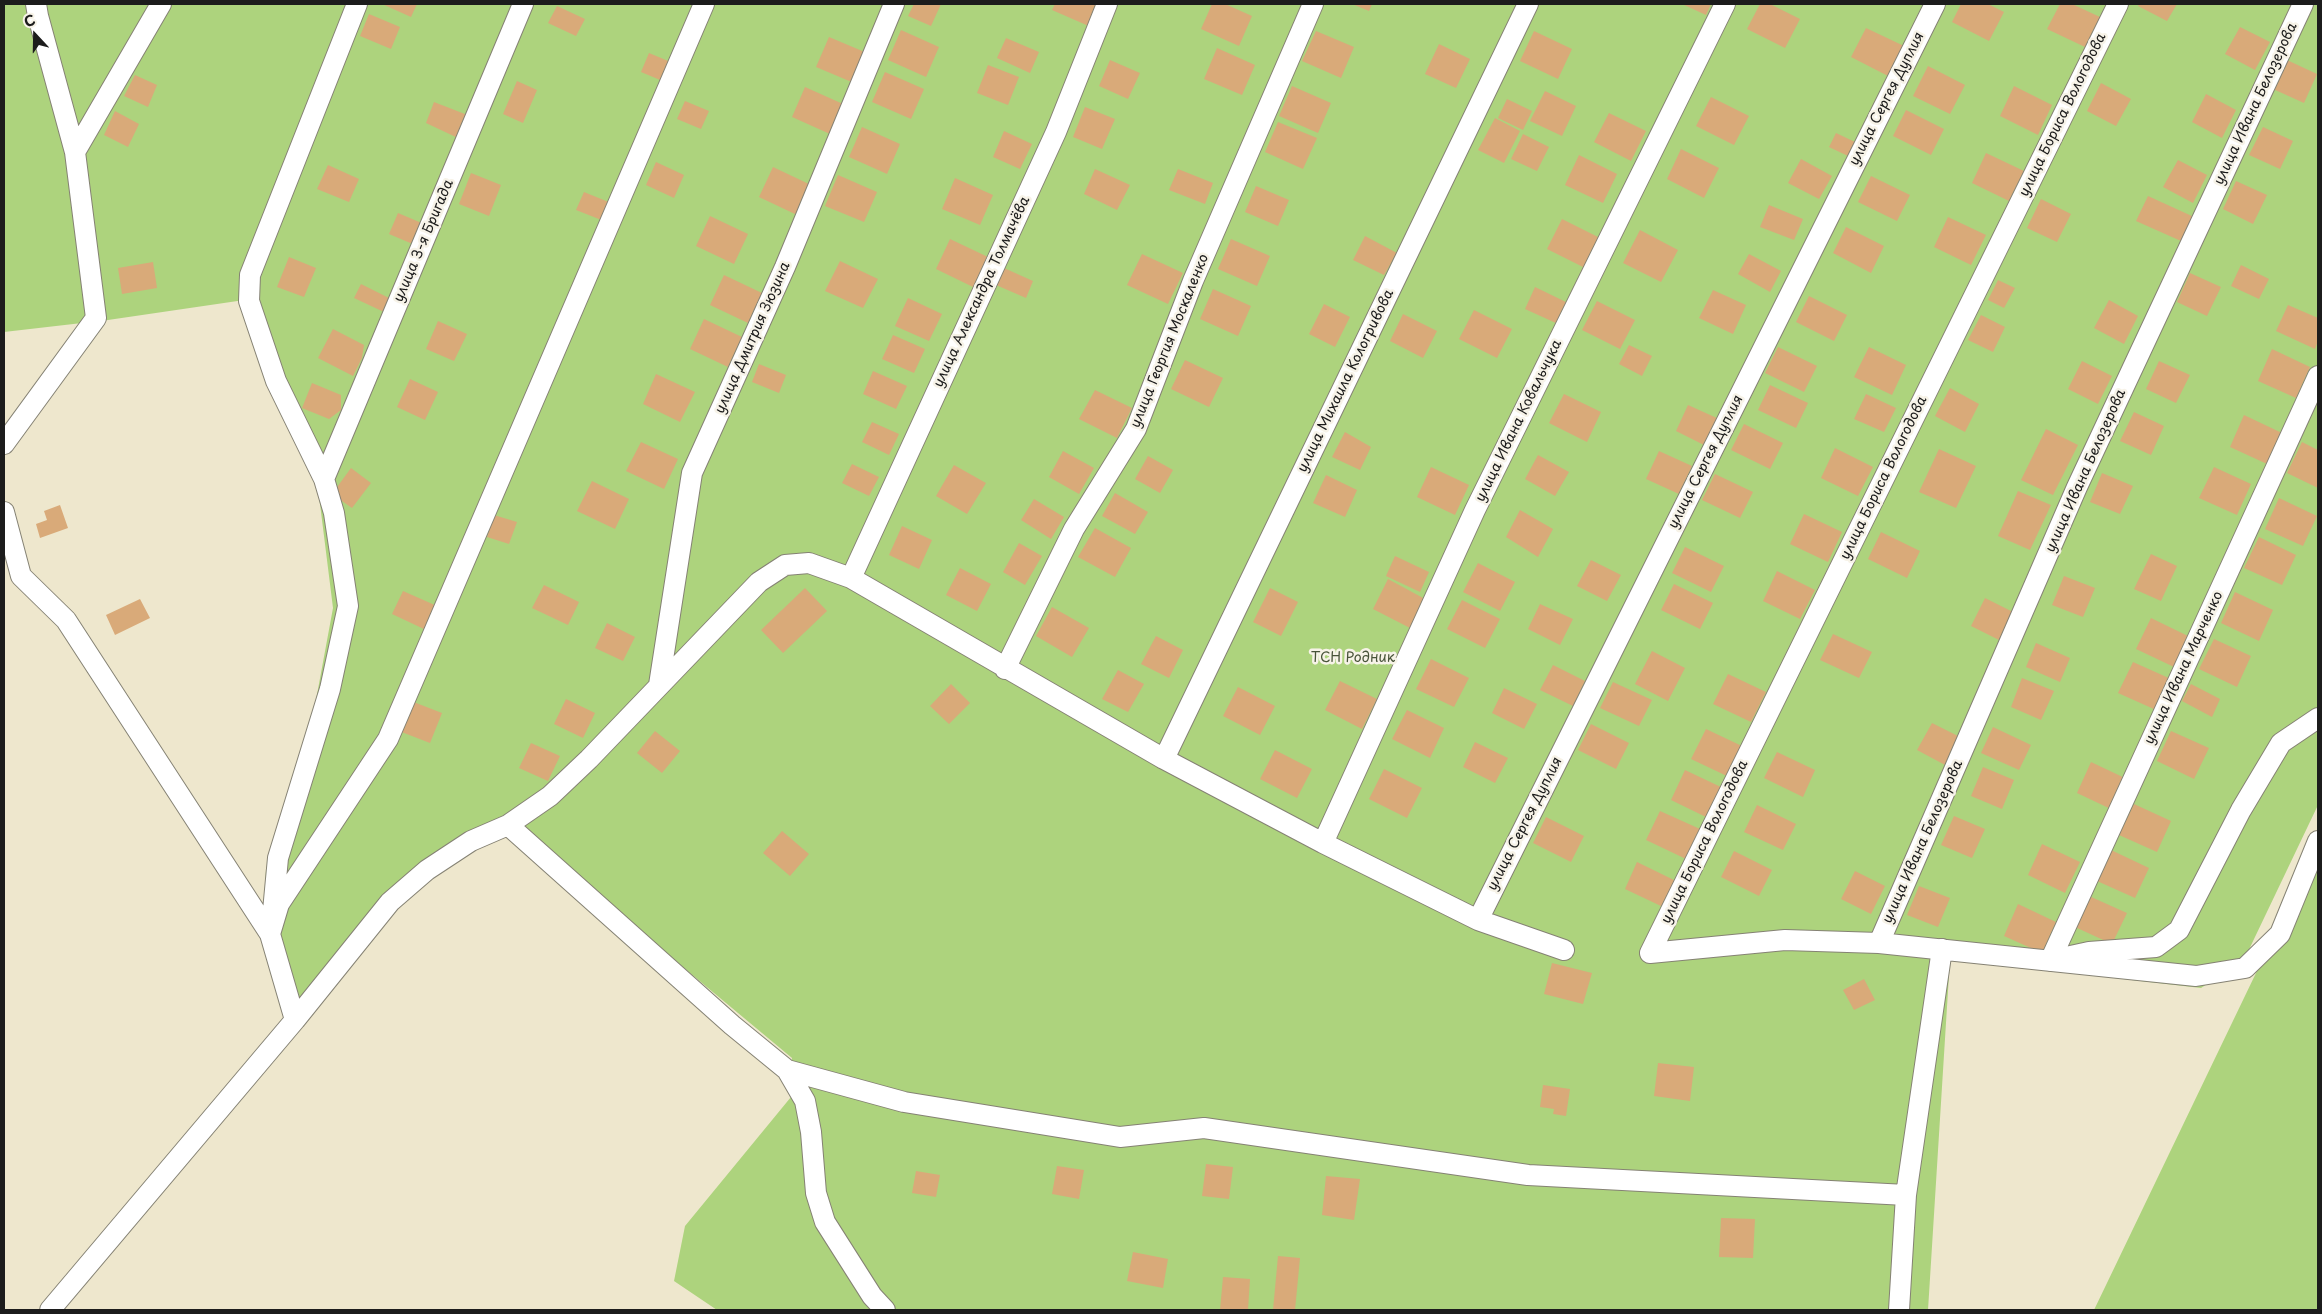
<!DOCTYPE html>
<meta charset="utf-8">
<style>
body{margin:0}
#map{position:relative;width:2322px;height:1314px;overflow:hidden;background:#eee7cd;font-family:"Playpen Sans",sans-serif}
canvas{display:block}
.frame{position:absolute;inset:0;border:5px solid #1c1c1c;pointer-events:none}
.north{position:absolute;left:10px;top:10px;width:50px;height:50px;-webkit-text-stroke:4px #f7f3e8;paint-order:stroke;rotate:339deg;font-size:14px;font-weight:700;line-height:20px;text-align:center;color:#1c1c1c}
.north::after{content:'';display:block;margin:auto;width:18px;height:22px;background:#1c1c1c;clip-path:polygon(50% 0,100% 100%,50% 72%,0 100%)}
</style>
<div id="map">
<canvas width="2322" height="1314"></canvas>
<div class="frame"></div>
<div class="north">С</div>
</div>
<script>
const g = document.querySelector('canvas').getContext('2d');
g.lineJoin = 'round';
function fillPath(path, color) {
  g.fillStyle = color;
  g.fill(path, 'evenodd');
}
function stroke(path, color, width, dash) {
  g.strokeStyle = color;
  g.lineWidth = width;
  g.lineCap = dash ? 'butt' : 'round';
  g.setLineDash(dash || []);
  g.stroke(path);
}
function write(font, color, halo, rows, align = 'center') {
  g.font = font + ' "Playpen Sans",sans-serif';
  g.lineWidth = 5;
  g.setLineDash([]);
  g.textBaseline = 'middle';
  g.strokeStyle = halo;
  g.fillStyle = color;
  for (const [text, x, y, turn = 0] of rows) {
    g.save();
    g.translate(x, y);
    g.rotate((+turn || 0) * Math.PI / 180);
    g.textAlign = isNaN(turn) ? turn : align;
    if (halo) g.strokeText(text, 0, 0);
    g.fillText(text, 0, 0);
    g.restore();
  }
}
const green = new Path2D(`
 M4 4H2318V805L2244 960 2201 988 1950 959 1928 1310H717L674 1281 685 1226 791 1097 792 1058 504 818 397 887 286 1017 264 912 266 869 311 727 333 608 317 480 258 298 108 320 4 332Z
 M2318 844V1310H2094Z`);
const building = new Path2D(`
 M382 4H417L411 17Z
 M914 4H941L931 26 908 16Z
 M1055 4H1101L1091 27 1052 10Z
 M1212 4H1225L1252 16 1239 46 1201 29Z
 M1352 4H1372L1369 11Z
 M1682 4H1711L1706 15Z
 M1760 4H1770L1800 19 1785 48 1747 29Z
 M1961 4H1988L2004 12 1989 41 1952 22Z
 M2060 4H2072L2100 17 2085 47 2047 29Z
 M2139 4H2177L2167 21 2138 6Z
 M557 6 585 19 576 36 548 23Z
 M369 14 400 27 391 49 360 36Z
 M2240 27 2270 42 2255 70 2225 54Z
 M1866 28 1904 46 1888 76 1851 57Z
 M901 30 939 47 926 77 888 60Z
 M1316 31 1354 47 1341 78 1302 61Z
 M1534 31 1572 49 1558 79 1520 61Z
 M829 37 867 53 854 83 816 67Z
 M1006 38 1039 52 1030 73 997 58Z
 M1439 44 1470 59 1456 88 1425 74Z
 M1217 48 1255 65 1242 95 1204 79Z
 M649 53 673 63 665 82 641 72Z
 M1110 60 1140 73 1128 99 1099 86Z
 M2287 60 2317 74 2304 103 2273 89Z
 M988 65 1019 77 1008 105 977 93Z
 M1928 66 1965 85 1950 114 1913 96Z
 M885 72 924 89 911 119 872 102Z
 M135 75 157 85 148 107 124 96Z
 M517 81 537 90 523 123 503 114Z
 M2101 83 2131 99 2116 126 2087 111Z
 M1292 86 1331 103 1318 133 1279 116Z
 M2014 86 2052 105 2038 135 2000 116Z
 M805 87 843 104 830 134 792 117Z
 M1545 91 1576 106 1562 136 1530 121Z
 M2206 94 2236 110 2222 138 2192 122Z
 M1711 97 1749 116 1734 145 1696 126Z
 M1507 99 1532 111 1523 130 1498 118Z
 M685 101 709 111 701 129 677 119Z
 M434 102 470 116 460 139 426 123Z
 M1085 107 1115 119 1102 149 1073 137Z
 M1906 110 1944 129 1931 155 1893 136Z
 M115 111 139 124 128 147 104 135Z
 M1609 113 1646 131 1631 161 1594 142Z
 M1495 118 1520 131 1504 163 1478 150Z
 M1278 122 1317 138 1303 169 1265 152Z
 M862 127 900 144 887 174 849 157Z
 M2263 127 2293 141 2280 169 2249 155Z
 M1004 131 1032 144 1020 169 993 157Z
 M1836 133 1855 142 1848 156 1829 147Z
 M1523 134 1549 147 1537 171 1511 159Z
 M1681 149 1719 168 1704 198 1667 179Z
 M1986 153 2024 171 2009 201 1972 183Z
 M1579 155 1617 174 1603 203 1565 185Z
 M1801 159 1832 176 1819 199 1788 183Z
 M2178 160 2207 175 2193 203 2163 187Z
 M656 162 684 175 674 198 646 185Z
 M328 165 359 179 349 202 317 189Z
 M773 167 811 185 797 215 759 197Z
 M1095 169 1130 185 1117 210 1084 194Z
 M1178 169 1213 183 1205 204 1169 190Z
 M471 173 501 185 489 216 459 204Z
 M838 175 877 192 864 222 825 206Z
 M1871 176 1910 195 1897 221 1858 202Z
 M955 178 993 195 980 225 942 209Z
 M2236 181 2267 195 2253 224 2223 209Z
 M1256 186 1289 200 1278 226 1245 212Z
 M584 192 611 203 604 221 576 210Z
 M2148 196 2194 217 2181 241 2136 221Z
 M2041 199 2071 214 2057 242 2027 228Z
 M1769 205 1803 219 1794 240 1760 227Z
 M398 213 424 224 415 245 389 234Z
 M710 216 748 234 734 264 696 246Z
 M1948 217 1986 235 1971 265 1934 247Z
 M1562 219 1600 238 1585 268 1547 249Z
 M1846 227 1884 246 1871 273 1833 253Z
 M1640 230 1678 250 1661 282 1623 263Z
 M1365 236 1397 253 1384 275 1353 260Z
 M950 239 988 257 973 287 936 269Z
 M1231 239 1270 256 1257 286 1218 269Z
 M1142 254 1183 273 1168 304 1127 285Z
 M1749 254 1781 271 1770 292 1738 274Z
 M289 257 316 268 304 297 277 287Z
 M840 261 878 279 863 308 825 291Z
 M153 262 157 288 122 294 118 268Z
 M2241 265 2269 279 2259 299 2231 286Z
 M1004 268 1033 281 1026 298 996 285Z
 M2190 273 2221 287 2207 316 2177 302Z
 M724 275 762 293 748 323 710 305Z
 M1998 280 2015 288 2004 308 1988 300Z
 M361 284 391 299 384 312 354 298Z
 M1535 287 1568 303 1558 324 1525 309Z
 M1213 289 1251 306 1238 336 1200 319Z
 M1713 290 1746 305 1733 334 1699 318Z
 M1809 296 1847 315 1834 341 1796 322Z
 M908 298 942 314 929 341 895 326Z
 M2109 300 2138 316 2124 344 2094 328Z
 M1597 301 1635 320 1620 349 1582 330Z
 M1324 304 1350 317 1335 347 1309 334Z
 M2288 305 2318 318V341L2315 349 2276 331Z
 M1474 310 1512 329 1497 358 1459 339Z
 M1403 314 1437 331 1423 358 1390 341Z
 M1981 315 2005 327 1993 352 1968 340Z
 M704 319 742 337 728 367 690 349Z
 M438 321 467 334 454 361 426 349Z
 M333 329 364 345 362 358 353 376 318 358Z
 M893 335 925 349 914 373 882 359Z
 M1629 345 1652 356 1642 376 1619 364Z
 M1778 347 1817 366 1804 392 1765 373Z
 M1869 347 1906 365 1892 395 1854 377Z
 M2272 349 2310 367 2296 398 2258 381Z
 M1185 360 1223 378 1209 407 1171 389Z
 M2082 361 2112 376 2098 404 2068 389Z
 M2159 361 2190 375 2176 403 2146 389Z
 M759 364 786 375 779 393 752 382Z
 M873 371 907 386 896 409 863 394Z
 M656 374 695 392 680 422 643 404Z
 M410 379 438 392 425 420 397 407Z
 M312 383 341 395V410L329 419 302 408Z
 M1770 385 1808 403 1796 428 1758 410Z
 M1950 388 1979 404 1965 432 1935 416Z
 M1095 390 1132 408 1117 438 1079 419Z
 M1564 394 1601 412 1587 442 1549 423Z
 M1866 394 1896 408 1884 432 1854 419Z
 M1688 405 1719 419 1706 446 1676 431Z
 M2134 412 2164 426 2151 455 2120 441Z
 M2244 415 2282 433 2267 464 2230 447Z
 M872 422 899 434 889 455 862 442Z
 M1744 424 1783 443 1770 469 1731 450Z
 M2046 429 2078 445 2053 495 2021 480Z
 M1345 432 1371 447 1360 470 1332 457Z
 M641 442 678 459 664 489 626 471Z
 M2302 442 2318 450V488L2287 473Z
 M1835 448 1873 467 1858 496 1821 478Z
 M1939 449 1976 466 1956 508 1919 492Z
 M1063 451 1094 468 1079 494 1049 477Z
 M1659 451 1692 466 1679 494 1646 479Z
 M1538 455 1569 472 1555 496 1525 479Z
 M1148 456 1173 470 1160 493 1135 479Z
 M852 464 879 477 869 496 842 483Z
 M954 465 986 483 967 514 936 496Z
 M1431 467 1469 485 1455 515 1417 497Z
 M2214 467 2251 484 2237 515 2199 498Z
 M351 468 371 483 352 508 332 494Z
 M2102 473 2133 486 2120 514 2090 502Z
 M1715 474 1753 492 1740 518 1702 500Z
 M1326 475 1357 490 1345 517 1313 503Z
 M592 481 629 499 615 529 577 511Z
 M2018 491 2051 505 2030 550 1998 536Z
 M1115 493 1148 512 1135 534 1102 516Z
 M2279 498 2317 516 2303 546 2265 529Z
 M1034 499 1064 517 1051 539 1021 520Z
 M60 505 68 528 40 538 36 524 47 520 44 511Z
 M1520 510 1553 529 1538 557 1506 537Z
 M1804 514 1842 532 1828 562 1790 544Z
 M494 515 517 522 509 544 487 537Z
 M902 526 932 540 919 569 889 555Z
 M1095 528 1131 548 1115 577 1078 557Z
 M1881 532 1920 551 1907 578 1868 559Z
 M2259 537 2296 555 2282 585 2244 568Z
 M1019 543 1042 556 1025 585 1003 572Z
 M1685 547 1724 566 1711 592 1672 573Z
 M2151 554 2177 566 2161 601 2134 589Z
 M1395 556 1429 572 1420 592 1386 576Z
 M1591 560 1621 575 1607 601 1577 586Z
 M1478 563 1515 582 1500 611 1463 592Z
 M960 568 991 584 977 611 946 595Z
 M1777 571 1815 590 1800 619 1763 601Z
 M2064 576 2095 588 2083 617 2052 605Z
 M1388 579 1425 599 1410 628 1373 609Z
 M1674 584 1713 603 1700 629 1661 610Z
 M544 585 579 602 568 625 532 608Z
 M805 588 827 611 783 653 761 630Z
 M1270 588 1298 602 1281 636 1253 622Z
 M403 591 437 606 426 630 392 614Z
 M2235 592 2273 610 2259 641 2221 623Z
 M1985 598 2015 613 2001 641 1971 626Z
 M140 599 150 618 115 635 106 615Z
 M1462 600 1500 619 1485 648 1447 629Z
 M1540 604 1573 619 1560 645 1528 629Z
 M1052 607 1089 628 1072 657 1036 636Z
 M2151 618 2188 636 2174 667 2136 649Z
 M607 623 635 637 623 661 595 648Z
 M1833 634 1872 652 1859 678 1820 660Z
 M1156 636 1183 650 1169 678 1141 664Z
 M2214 639 2251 656 2237 687 2199 669Z
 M2036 643 2070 658 2060 682 2026 667Z
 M1652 651 1685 668 1668 701 1635 684Z
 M1431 659 1469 678 1454 707 1416 689Z
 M2133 662 2171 679 2156 710 2118 693Z
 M1553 665 1585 681 1573 706 1540 690Z
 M1118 670 1144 684 1128 712 1102 699Z
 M1728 674 1766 692 1751 722 1713 704Z
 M2022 678 2054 691 2041 720 2011 707Z
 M1340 681 1377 699 1362 729 1325 710Z
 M1613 682 1652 700 1639 726 1600 708Z
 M951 684 970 703 949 724 930 706Z
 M2191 684 2220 699 2212 717 2182 701Z
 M1238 687 1275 706 1260 735 1223 716Z
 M1504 688 1537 704 1524 729 1492 713Z
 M566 699 595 713 583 738 554 724Z
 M411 701 442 713 430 743 399 731Z
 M1407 710 1444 728 1430 758 1392 739Z
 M1932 723 1962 738 1947 766 1917 750Z
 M1591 724 1629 743 1616 769 1578 750Z
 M1993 727 2031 745 2019 770 1981 753Z
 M1706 729 1744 747 1729 777 1691 759Z
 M655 731 680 751 662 773 637 753Z
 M2171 731 2209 748 2194 779 2157 761Z
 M1475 742 1508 758 1495 783 1463 767Z
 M531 743 560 756 548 781 519 768Z
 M1275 750 1312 769 1297 798 1260 779Z
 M1777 752 1815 770 1803 797 1764 778Z
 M2091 762 2129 780 2115 811 2077 793Z
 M1983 767 2014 780 2002 809 1971 796Z
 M1384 769 1422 788 1407 818 1369 799Z
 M1685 770 1723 788 1708 818 1671 800Z
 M2134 804 2171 821 2157 852 2119 835Z
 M1757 805 1796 824 1783 850 1744 832Z
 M1660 811 1700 829 1686 859 1646 840Z
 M1954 816 1985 829 1972 858 1941 845Z
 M1546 817 1584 836 1571 862 1533 843Z
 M782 831 809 854 790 876 763 853Z
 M2042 844 2080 862 2065 893 2028 875Z
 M2111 850 2149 868 2135 898 2097 881Z
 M1734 851 1772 870 1759 896 1721 877Z
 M1637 862 1676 881 1663 907 1625 889Z
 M1855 871 1885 886 1871 914 1841 899Z
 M1919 886 1950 898 1938 927 1907 915Z
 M2089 896 2127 913 2112 944 2075 927Z
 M2018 904 2056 922 2042 953 2004 936Z
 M1552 963 1592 973 1583 1004 1544 994Z
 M1864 979 1875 1000 1854 1010 1843 990Z
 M1658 1063 1694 1067 1690 1101 1654 1096Z
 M1543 1085 1570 1089 1566 1116 1553 1114 1554 1109 1540 1107Z
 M1206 1164 1233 1167 1229 1199 1202 1196Z
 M1057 1166 1084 1170 1079 1199 1052 1194Z
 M916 1171 940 1175 936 1197 912 1193Z
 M1326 1176 1360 1179 1354 1220 1322 1215Z
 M1721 1218 1755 1219 1753 1258 1719 1257Z
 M1133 1252 1168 1259 1163 1288 1127 1281Z
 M1278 1256 1300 1258 1295 1310H1273Z
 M1223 1277 1250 1279 1248 1310H1220Z`);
const minor = new Path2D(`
 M75 152 161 4
 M4 444 96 318 75 152 38 16 36 4
 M324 479 523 4
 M4 512 21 576 66 620 270 934 295 1020
 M851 578 1056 132 1107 4
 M1005 669 1074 529 1136 429 1193 281 1313 4
 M659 685 692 473 785 267 894 4
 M1164 759 1528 4
 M508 825 732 1025 787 1070 805 1101 811 1132 816 1193 825 1222 872 1296 885 1310
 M1323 843 1475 510 1725 4
 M273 911 278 858 330 689 348 606 334 513 324 479 276 381 249 301 250 275 357 4
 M1478 920 1935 4
 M270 934 279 904 388 739 704 4
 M1879 943 2077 487 2303 4
 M1650 953 2118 4
 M1650 953 1785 940 1879 943 2196 976 2245 968 2280 934 2318 841
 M2066 957 2089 952 2156 947 2179 930 2241 810 2281 743 2318 718
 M2050 961 2318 376
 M787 1070 904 1102 1120 1137 1204 1128 1528 1175 1906 1195
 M50 1310 295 1020 390 902 427 870 471 841 508 825 550 796 589 759 759 582 785 565 809 563 851 578 1164 759 1323 843 1478 920 1564 950
 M1899 1310 1906 1195 1942 949`);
const streetNames = [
 ["улица Сергея Дуплия",1887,99,-63],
 ["улица Ивана Белозерова",2256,104,-65],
 ["улица Бориса Вологодова",2063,115,-64],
 ["улица 3-я Бригада",424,241,-67],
 ["улица Александра Толмачёва",982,292,-65],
 ["улица Дмитрия Зюзина",753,338,-66],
 ["улица Георгия Москаленко",1170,341,-68],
 ["улица Михаила Кологривова",1346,381,-64],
 ["улица Ивана Ковальчука",1519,421,-64],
 ["улица Сергея Дуплия",1706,462,-63],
 ["улица Ивана Белозерова",2086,471,-66],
 ["улица Бориса Вологодова",1884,478,-64],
 ["улица Ивана Марченко",2184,668,-65],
 ["улица Сергея Дуплия",1525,824,-63],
 ["улица Бориса Вологодова",1705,842,-64],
 ["улица Ивана Белозерова",1923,842,-66]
];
const parkNames = [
 ["ТСН Родник",1353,658]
];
fillPath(green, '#add37d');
fillPath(building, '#d9aa79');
stroke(minor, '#858274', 22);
stroke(minor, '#fff', 20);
write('14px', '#1c1c1c', '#f7f3e8', streetNames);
write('14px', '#485339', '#f7f3e8', parkNames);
</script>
